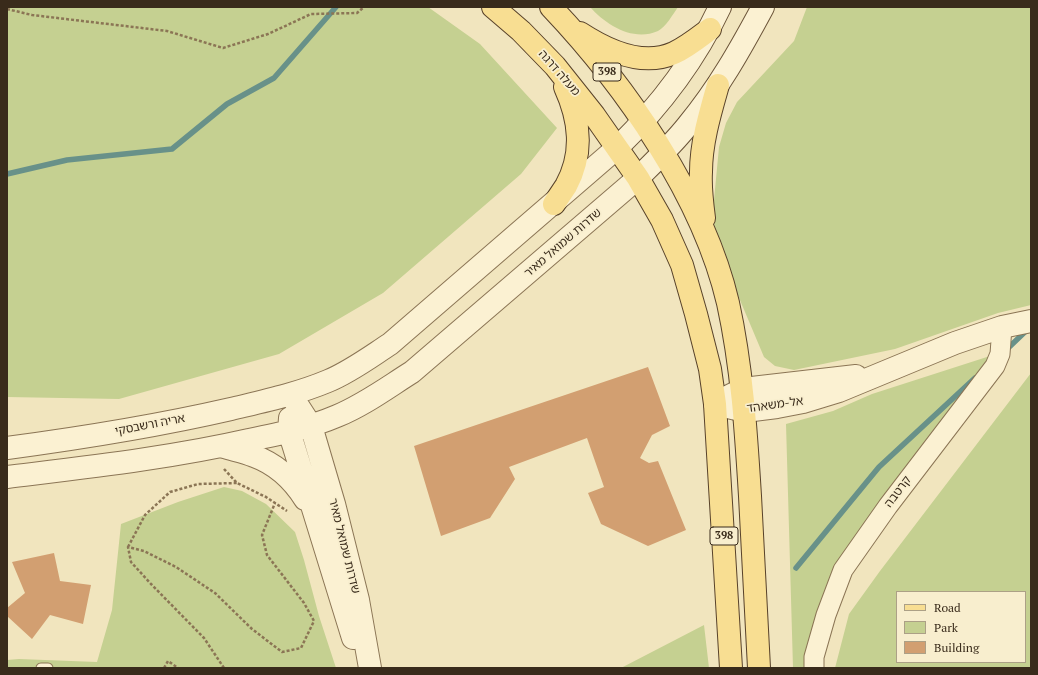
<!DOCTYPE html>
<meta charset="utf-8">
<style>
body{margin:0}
#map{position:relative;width:1038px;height:675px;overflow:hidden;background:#f1e5be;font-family:"PT Serif",serif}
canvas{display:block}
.frame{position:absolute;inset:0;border:8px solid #392b1b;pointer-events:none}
.legend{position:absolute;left:896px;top:591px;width:130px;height:72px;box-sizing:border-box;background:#f8eece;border:1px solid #aca086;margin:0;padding:5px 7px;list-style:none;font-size:12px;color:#392b1b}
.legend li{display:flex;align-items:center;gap:8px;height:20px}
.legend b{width:20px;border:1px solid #aca086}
</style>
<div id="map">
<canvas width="1038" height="675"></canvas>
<div class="frame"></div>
<ul class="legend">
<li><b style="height:5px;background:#f8de92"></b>Road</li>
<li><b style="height:11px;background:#c5d091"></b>Park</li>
<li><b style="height:11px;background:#d29f71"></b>Building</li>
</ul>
</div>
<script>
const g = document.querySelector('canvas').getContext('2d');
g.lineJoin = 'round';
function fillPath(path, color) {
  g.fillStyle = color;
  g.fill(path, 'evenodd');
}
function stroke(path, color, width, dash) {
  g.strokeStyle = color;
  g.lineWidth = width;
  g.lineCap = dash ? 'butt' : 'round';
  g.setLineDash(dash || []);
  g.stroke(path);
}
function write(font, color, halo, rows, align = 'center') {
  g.font = font + ' "PT Serif","Noto Sans Hebrew",serif';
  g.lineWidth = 3.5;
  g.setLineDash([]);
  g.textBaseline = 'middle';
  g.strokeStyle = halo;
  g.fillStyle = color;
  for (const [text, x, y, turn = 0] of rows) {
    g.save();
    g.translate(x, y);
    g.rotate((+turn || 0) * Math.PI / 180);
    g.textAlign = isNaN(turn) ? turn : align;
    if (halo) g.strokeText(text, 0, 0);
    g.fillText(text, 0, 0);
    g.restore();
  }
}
const green = new Path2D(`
 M7 7H428L480 44 557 128 521 174 383 293 279 354 119 399 7 397Z
 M590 7H678C673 14 666 27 658 31 633 42 606 25 590 7Z
 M807 7H1031V305L998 313 895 349 794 370 775 366 764 357 718 248 714 224V200L719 147 726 123 737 102 794 41Z
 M990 356 927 439 834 566 810 646V668H793L786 424 833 411 872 394Z
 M1031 373V668H835L849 614 880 571ZM897 592H1025V662H897Z
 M224 487 242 491 266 504 295 532 304 560 319 616 336 668H7V660L19 659 97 662 112 610 121 524 178 502Z
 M704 625 709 668H621Z`);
const stream = new Path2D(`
 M7 174 67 160 172 149 227 104 274 78 336 7
 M1005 351 1028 329
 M796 568 879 467 975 378`);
const building = new Path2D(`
 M648 367 670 426 652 435 640 458 649 463 658 461 686 530 648 546 601 524 588 493 604 487 587 438 509 467 515 479 490 518 441 536 414 446Z
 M54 553 60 581 91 585 83 624 50 615 32 639 7 616V608L25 593 12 562Z`);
const path = new Path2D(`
 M7 9 32 15 167 31 223 48 268 34 311 14 357 13 364 7
 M224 469 237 483 266 497 287 511
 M128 547 145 515 170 492 198 484 237 483
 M164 668 168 661 178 668
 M224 668 204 638 151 584 131 562 128 547 144 551 176 567 215 593 252 629 282 652 301 648 314 621 304 603 267 555 262 535 275 503`);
const service = new Path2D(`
 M41 668H48`);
const minor = new Path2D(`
 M814 668V657L826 615 843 570 888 506 995 366 1000 354 1002 327`);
const tertiary = new Path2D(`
 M291 395 311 426 334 504 358 600 370 668
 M725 398 743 389 856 376
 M715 404 745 411 777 407 803 402 839 391 955 343 1002 327 1031 321
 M290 418 289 431 353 638
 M224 447C234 450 245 452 254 456 276 464 293 480 305 499
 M7 448C82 438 157 426 231 409 264 401 297 394 328 381 350 372 370 357 390 344L618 147
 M7 477C88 467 170 458 249 440 279 434 309 428 337 416 364 405 388 387 412 372L638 178`);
const secondary = new Path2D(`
 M618 147C660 106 695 60 720 7
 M638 178C655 161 673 144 688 125 718 89 741 48 763 7`);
const primary = new Path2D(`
 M493 7 521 31 555 66 594 115 638 178 662 220 682 265 696 314 710 369 715 404 731 668
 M551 7C625 85 703 196 728 303 742 367 746 431 750 496 753 553 756 611 759 668
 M580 33C606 50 643 67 674 53 687 47 698 38 710 29
 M554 204C558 198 562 192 566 186 584 153 580 120 565 87
 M704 218C702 203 700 188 701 172 701 143 710 113 718 85`);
const shields = [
 [607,72,28],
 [724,536,28]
];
const shieldNames = [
 ["398",607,72],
 ["398",724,536]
];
const streetNames = [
 ["מעלה דרגה",559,73,49],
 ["שדרות שמואל מאיר",563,243,-41],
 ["אל-משאהד",775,405,-8],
 ["אריה ורשבסקי",150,425,-11],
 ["קרטבה",898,492,-53],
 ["שדרות שמואל מאיר",344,546,76]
];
fillPath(green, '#c5d091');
stroke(stream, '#689189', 5.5);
fillPath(building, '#d29f71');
stroke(service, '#8b7555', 11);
stroke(minor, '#8b7555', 21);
stroke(tertiary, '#8b7555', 24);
stroke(secondary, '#6c5539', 24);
stroke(primary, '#58422a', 24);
stroke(path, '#8b7555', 2.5, [3, 2]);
stroke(service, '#fbf1d2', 9);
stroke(minor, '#fbf1d2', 19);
stroke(tertiary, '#fbf1d2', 22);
stroke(secondary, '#fbf1d2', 22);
stroke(primary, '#f8de92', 22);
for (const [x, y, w] of shields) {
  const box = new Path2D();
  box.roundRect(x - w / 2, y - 9, w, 18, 3);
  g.fillStyle = '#f8eece';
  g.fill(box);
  stroke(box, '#392b1b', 1);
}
write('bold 11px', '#392b1b', null, shieldNames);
write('12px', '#392b1b', '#f8eece', streetNames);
</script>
